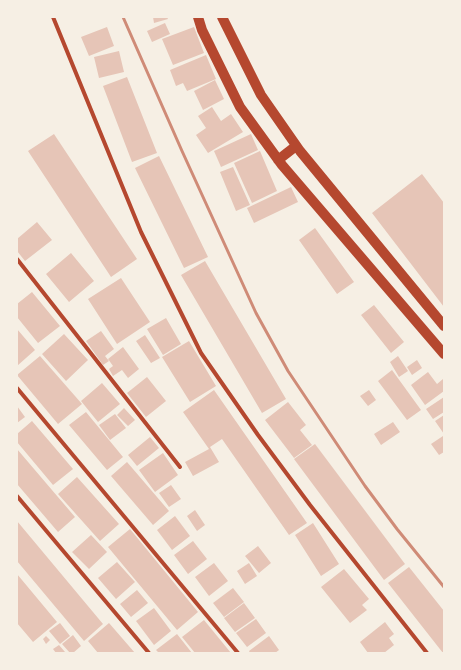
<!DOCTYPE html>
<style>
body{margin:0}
#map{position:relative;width:461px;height:670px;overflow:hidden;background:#f6efe4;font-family:"Roboto Serif",serif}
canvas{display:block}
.frame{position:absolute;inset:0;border:18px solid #f6efe4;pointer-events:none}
</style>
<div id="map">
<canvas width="461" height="670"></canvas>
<div class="frame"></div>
</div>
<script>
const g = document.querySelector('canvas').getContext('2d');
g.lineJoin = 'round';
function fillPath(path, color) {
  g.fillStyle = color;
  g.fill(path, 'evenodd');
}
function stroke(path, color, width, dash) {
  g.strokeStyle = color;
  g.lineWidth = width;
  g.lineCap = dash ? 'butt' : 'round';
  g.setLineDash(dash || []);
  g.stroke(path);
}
const building = new Path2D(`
 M153 17H167L168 19 154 23Z
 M165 23 170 34 152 42 147 31Z
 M107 27 114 46 89 56 81 37Z
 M194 27 204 53 173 65 162 39Z
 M119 51 124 72 99 78 94 57Z
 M206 55 216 79 187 91 183 83 176 86 170 70Z
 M127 77 157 153 132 162 103 86Z
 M215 80 224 99 203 110 194 91Z
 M212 107 221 121 231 114 243 132 208 153 196 135 206 128 198 116Z
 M54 134 137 259 111 277 28 151Z
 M251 134 258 150 221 167 214 151Z
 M260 151 277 191 252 203 234 163Z
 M159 156 208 257 184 268 135 168Z
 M233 167 250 205 236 211 220 172Z
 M422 174 444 203V307L372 213Z
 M291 187 298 202 254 223 247 208Z
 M37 222 52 240 25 261 17 251V239Z
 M315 228 354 282 337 294 299 240Z
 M71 253 94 281 69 302 46 274Z
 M205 261 286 399 262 413 181 275Z
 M121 278 150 322 117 344 88 299Z
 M32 292 60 326 38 343 17 317V304Z
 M374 305 404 342 391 353 361 315Z
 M166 318 181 344 163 355 147 329Z
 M17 329 35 350 17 366Z
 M101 331 114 349 105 356 109 361 103 365 86 341Z
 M64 334 88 360 66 381 42 354Z
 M145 335 160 358 151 363 136 341Z
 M189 341 216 386 190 402 162 357Z
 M123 347 139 369 128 378 122 370 113 376 109 369 113 366 108 359Z
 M40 356 82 404 58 424 17 375Z
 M398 356 408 371 399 377 390 362Z
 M417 360 422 368 412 375 407 367Z
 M392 370 421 410 407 420 378 381Z
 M428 372 437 384 443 379 444 381V391L425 405 411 385Z
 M147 377 166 401 146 417 127 393Z
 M102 383 120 404 98 422 81 401Z
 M214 390 307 523 289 535 222 439 210 447 219 462 193 476 185 462 209 449 183 412Z
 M369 390 376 400 368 406 360 396Z
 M444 397V412L433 419 426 409Z
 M288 402 306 425 300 430 312 445 294 458 265 420Z
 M17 406 25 417 17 423Z
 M124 408 135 420 128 426 117 415Z
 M86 412 123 457 107 470 69 425Z
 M115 414 126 428 110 440 99 425Z
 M444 415V434L435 421Z
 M32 421 73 469 53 485 17 442V434Z
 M393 422 400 432 381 445 374 434Z
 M443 436 444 437V452L439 455 431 444Z
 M150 437 159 448 137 466 128 455Z
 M315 444 405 564 384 580 294 459Z
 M17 449 75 517 58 532 17 484Z
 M163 453 178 475 155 492 139 470Z
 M127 462 169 511 153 525 111 476Z
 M77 477 119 524 100 541 58 494Z
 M171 485 181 499 169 507 159 493Z
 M195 510 205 525 197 531 187 516Z
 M175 516 190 536 172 550 157 530Z
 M17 521 103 624 84 641 17 561Z
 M313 523 339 564 321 576 295 535Z
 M130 529 198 612 177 630 108 547Z
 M91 535 107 552 89 569 72 552Z
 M193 541 207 559 188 574 174 555Z
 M258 546 271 563 259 573 245 556Z
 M117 562 135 582 116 599 98 578Z
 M214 563 228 581 209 596 195 577Z
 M249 563 257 576 245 584 237 571Z
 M409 567 444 611V653H443L388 583Z
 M344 569 369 599 362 605 367 610 350 623 321 587Z
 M17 574 57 622 33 642 17 623Z
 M233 588 244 602 224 617 213 603Z
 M137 590 148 603 131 617 120 604Z
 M244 603 255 618 235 632 224 618Z
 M154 608 171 631 154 645 136 621Z
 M256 619 266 633 247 647 236 633Z
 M204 620 231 653H195L182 637Z
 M385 622 394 634 389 638 394 645 384 653H368L360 642Z
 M60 623 70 636 60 644 49 631Z
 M109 623 135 653H98L88 641Z
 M177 634 192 653H159L156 650Z
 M73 635 81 646 73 653H70L62 644Z
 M46 636 50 640 46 644 43 639Z
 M269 636 279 650 275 653H250L249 651Z
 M59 645 65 652 63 653H56L53 649Z`);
const minor = new Path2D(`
 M53 17 141 232 201 353 258 435 310 505 427 653
 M17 259 180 467
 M17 388 238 653
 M17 496 149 653`);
const primary = new Path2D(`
 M198 17 202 30 240 107 282 165 444 354
 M222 17 261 95 300 151 444 326
 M278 160 296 146`);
const rail = new Path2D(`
 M123 17 182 151 256 313 288 371 365 486 397 529 444 587`);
fillPath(building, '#e6c5b7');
stroke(minor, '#b5482f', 4);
stroke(primary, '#b5482f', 10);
stroke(rail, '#cf8b77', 3);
</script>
